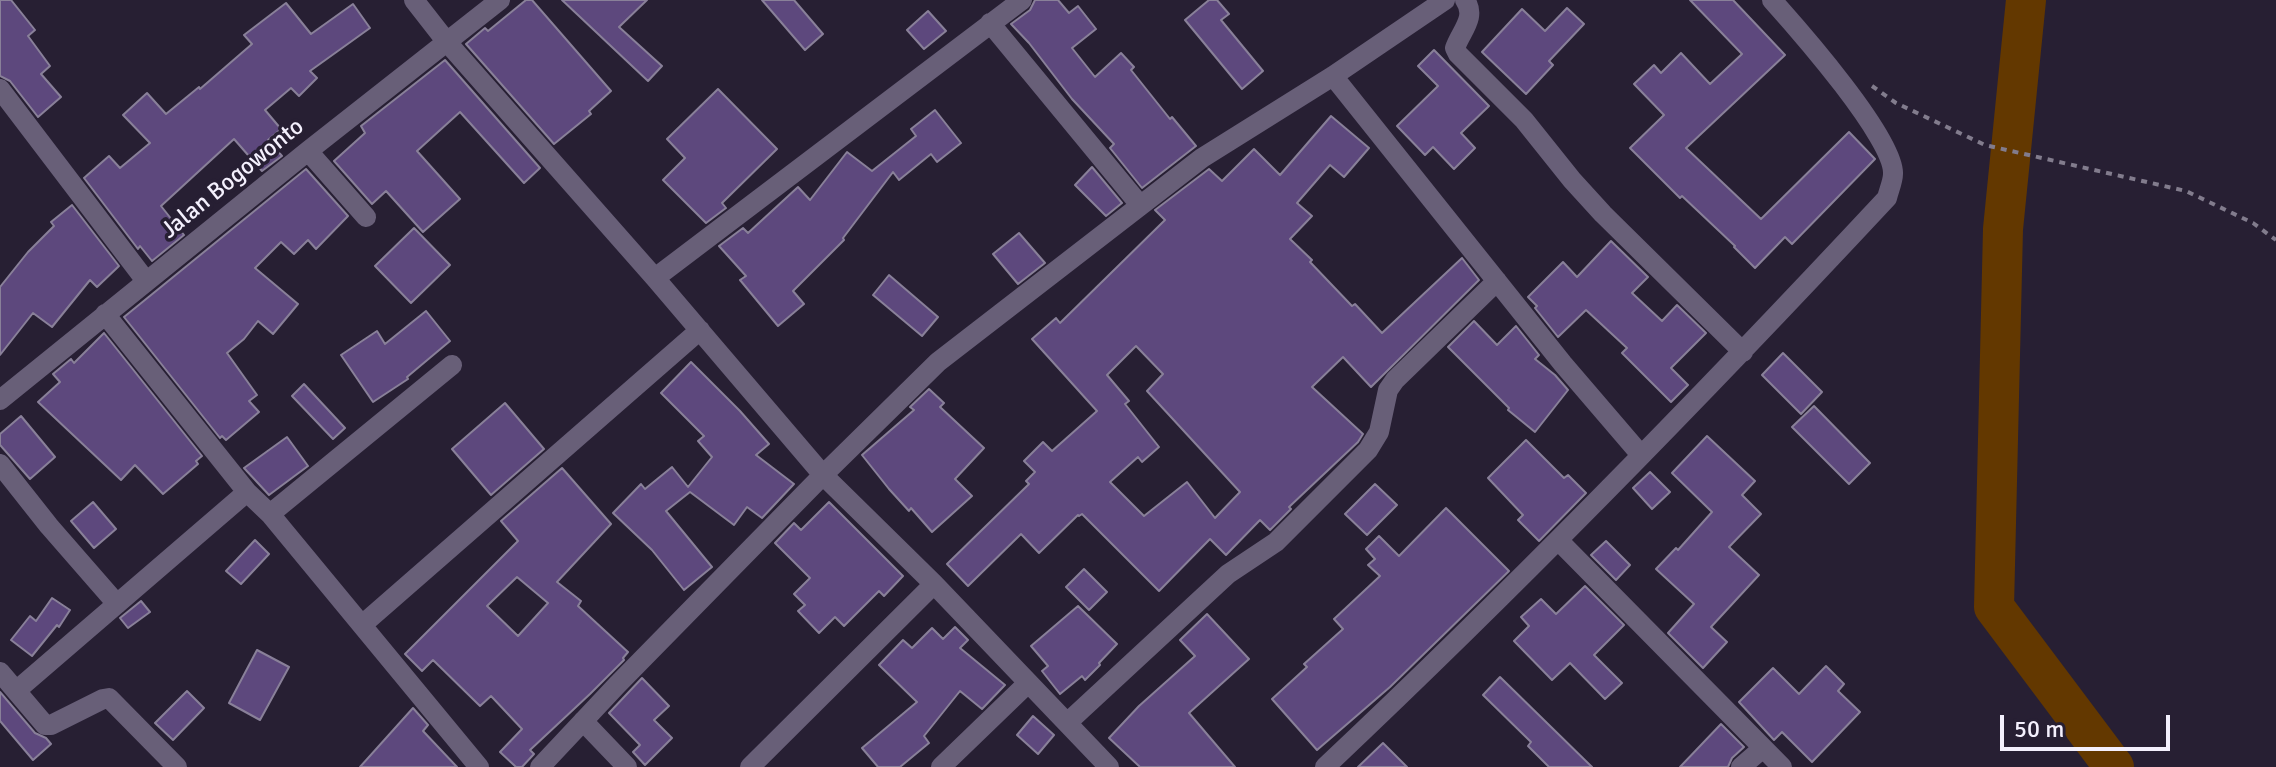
<!DOCTYPE html>
<style>
body{margin:0}
#map{position:relative;width:2276px;height:767px;overflow:hidden;background:#271f33;font-family:Signika,sans-serif}
canvas{display:block}
.scale{position:absolute;left:2000px;top:715px;width:170px;height:36px;box-sizing:border-box;border:4px solid #f4f0fd;border-top:0;padding-left:10px;font-size:24px;line-height:28px;white-space:nowrap;color:#f4f0fd;-webkit-text-stroke:6px #271f33;paint-order:stroke}
</style>
<div id="map">
<canvas width="2276" height="767"></canvas>
<div class="scale">50 m</div>
</div>
<script>
const g = document.querySelector('canvas').getContext('2d');
g.lineJoin = 'round';
function stroke(path, color, width, dash) {
  g.strokeStyle = color;
  g.lineWidth = width;
  g.lineCap = dash ? 'butt' : 'round';
  g.setLineDash(dash || []);
  g.stroke(path);
}
function fillPath(path, color) {
  g.fillStyle = color;
  g.fill(path, 'evenodd');
}
function write(font, color, halo, rows, align = 'center') {
  g.font = font + ' Signika,sans-serif';
  g.lineWidth = 7;
  g.setLineDash([]);
  g.textBaseline = 'middle';
  g.strokeStyle = halo;
  g.fillStyle = color;
  for (const [text, x, y, turn = 0] of rows) {
    g.save();
    g.translate(x, y);
    g.rotate((+turn || 0) * Math.PI / 180);
    g.textAlign = isNaN(turn) ? turn : align;
    if (halo) g.strokeText(text, 0, 0);
    g.fillText(text, 0, 0);
    g.restore();
  }
}
const river = new Path2D(`
 M2026 0 2003 229 1994 607 2114 767`);
const building = new Path2D(`
 M0 0H11L35 30 28 36 50 66 41 74 61 97 38 117 10 81 0 76Z
 M526 0H532L611 91 589 111 591 114 554 144 466 44 485 28 488 31Z
 M562 0H647L619 27 662 66 648 81Z
 M762 0H794L823 34 805 50Z
 M1035 0H1058L1069 13 1078 6 1096 29 1072 48 1095 77 1121 53 1134 67 1131 70 1170 119 1172 117 1196 146 1142 188 1110 148 1114 144 1072 99 1029 43 1011 24 1030 10Z
 M1209 0H1217L1229 14 1221 20 1263 71 1242 89 1185 20Z
 M1690 0H1733L1785 55 1686 148 1761 219 1849 132 1875 159 1792 244 1785 237 1755 268 1734 247 1735 246 1682 196 1680 198 1630 148 1664 115 1634 84 1654 65 1661 73 1681 53 1710 84 1742 54Z
 M286 3 311 34 353 4 370 28 310 71 317 78 299 96 291 88 265 110 281 129 268 140 282 156 262 171 234 139 161 206 184 235 152 261 140 246 138 249 84 178 109 156 120 168 150 143 123 115 147 93 166 114 199 87 200 89 252 44 244 35Z
 M1567 8 1584 24 1549 61 1553 65 1526 94 1482 52 1522 9 1545 31Z
 M928 11 946 31 924 49 907 30Z
 M1434 50 1489 106 1461 133 1475 148 1454 169 1433 147 1425 155 1397 126 1438 86 1418 66Z
 M445 60 540 168 524 183 460 112 417 151 460 199 423 232 386 191 372 204 334 161 365 133 361 126Z
 M718 89 777 149 722 203 726 208 706 223 663 180 685 158 667 139Z
 M935 110 961 143 937 162 931 154 899 180 893 172 843 238 844 240 793 291 804 304 778 326 740 280 746 276 719 246 743 228 748 233 798 187 810 200 847 152 872 171 916 136 911 129Z
 M1331 116 1369 148 1344 177 1330 165 1297 203 1312 216 1290 239 1312 260 1310 262 1352 306 1355 304 1382 333 1462 258 1479 280 1371 387 1343 357 1312 387 1363 434 1358 442 1289 507 1291 509 1270 530 1260 520 1226 555 1210 539 1159 591 1082 514 1079 516 1078 515 1039 553 1021 534 968 586 947 564 1029 484 1026 481 1035 472 1024 461 1043 442 1052 451 1097 411 1032 339 1056 318 1060 323 1165 220 1155 210 1209 169 1222 181 1254 149 1280 175ZM1136 346 1163 374 1147 391 1240 492 1215 518 1187 482 1144 516 1110 482 1138 457 1142 462 1159 447 1125 404 1129 401 1107 375Z
 M1092 167 1122 203 1106 216 1075 185Z
 M306 169 348 216 316 249 308 240 294 254 281 242 255 268 298 304 273 334 258 321 244 339 227 353 257 395 249 401 259 412 226 440 222 436 220 438 124 317Z
 M72 205 119 266 97 287 90 280 52 327 33 313 0 355V287L28 252 54 226 51 222Z
 M414 228 450 265 411 303 375 266Z
 M1019 233 1045 263 1018 284 993 254Z
 M1611 241 1648 277 1632 293 1662 321 1677 305 1706 333 1671 368 1688 385 1671 402 1622 353 1627 348 1586 310 1558 337 1535 308 1537 306 1528 297 1563 262 1577 277Z
 M889 275 938 317 922 336 873 295Z
 M426 311 450 341 407 377 408 379 373 402 341 355 377 331 385 344Z
 M1474 321 1497 345 1516 326 1539 355 1535 359 1555 375 1568 390 1535 432 1508 410 1509 408 1448 347Z
 M104 333 202 456 196 461 198 464 163 494 135 465 121 480 38 402 60 382 53 374 71 359 74 363Z
 M1783 353 1822 392 1801 414 1762 375Z
 M691 362 740 411 769 444 756 455 794 484 762 518 747 507 734 525 690 492 666 511 712 567 684 590 652 550 613 513 641 484 645 489 672 467 688 487 712 457 698 441 704 436 661 393Z
 M304 384 345 428 333 439 292 396Z
 M929 389 944 403 940 407 984 448 955 479 972 496 932 532 911 508 909 511 889 489 862 455 914 410 910 407Z
 M505 403 544 449 491 495 452 449Z
 M1814 406 1870 463 1849 484 1792 427Z
 M21 416 55 457 30 479 0 445V434Z
 M1707 436 1755 481 1742 495 1761 514 1729 547 1759 575 1711 627 1727 642 1703 668 1668 633 1694 604 1656 569 1676 548 1678 550 1712 512 1672 473Z
 M287 437 308 466 269 495 244 468Z
 M1526 440 1564 478 1568 475 1586 493 1539 541 1518 520 1523 515 1488 478Z
 M562 468 611 524 557 582 581 601 578 606 628 652 623 658 624 660 590 694 530 750 534 754 522 767H516L500 752 522 729 491 696 480 706 433 660 422 671 405 654 518 541 501 521ZM517 577 548 603 518 636 487 606Z
 M1650 472 1670 492 1652 509 1633 488Z
 M1375 484 1397 505 1367 535 1345 514Z
 M93 502 116 529 94 548 71 521Z
 M829 502 903 576 884 596 879 591 844 626 835 617 819 633 798 611 805 605 794 594 810 578 775 543 794 523 801 530Z
 M1446 508 1509 571 1390 687 1317 750 1272 699 1307 667 1304 664 1343 629 1334 619 1380 576 1368 565 1375 559 1366 549 1379 536 1399 556Z
 M255 540 269 554 241 584 226 571Z
 M1606 541 1630 565 1616 580 1591 555Z
 M1084 569 1107 592 1089 610 1066 587Z
 M1585 586 1624 625 1594 655 1622 683 1605 699 1570 663 1552 680 1514 641 1529 626 1521 617 1541 599 1556 614Z
 M52 598 70 610 59 627 57 625 32 656 11 640 30 616 36 621Z
 M141 601 150 612 128 628 120 618Z
 M1078 606 1117 644 1099 663 1100 665 1085 680 1082 676 1060 694 1042 671 1048 666 1031 646Z
 M1207 614 1249 659 1189 713 1235 767H1140L1109 738 1139 706 1195 656 1180 640Z
 M955 627 968 640 960 648 1005 685 982 709 960 691 924 736 929 743 900 767H878L862 748 917 702 879 665 903 640 912 648 932 628 943 639Z
 M257 650 289 667 260 720 229 703Z
 M1826 666 1844 684 1838 691 1860 712 1812 762 1782 732 1774 740 1739 702 1773 668 1799 694Z
 M1500 677 1592 767H1549L1528 746 1531 742 1483 695Z
 M642 678 669 706 654 720 672 738 645 765 633 752 640 745 609 713Z
 M187 691 204 708 173 740 155 723Z
 M0 692 35 733 46 738 51 744 33 760 0 721Z
 M413 708 428 725 423 731 457 767H360Z
 M1033 716 1054 735 1038 754 1017 735Z
 M1721 724 1744 747 1732 758 1728 767H1680Z
 M1383 743 1407 767H1358Z`);
const path = new Path2D(`
 M1872 86 1896 103 1985 145 2186 191 2253 223 2276 240`);
const minor = new Path2D(`
 M414 0 446 41 655 278 823 475 934 584 1109 767
 M1465 0C1477 17 1461 31 1455 48L1458 54 1524 120 1572 180 1603 214 1743 352
 M990 23 1140 205
 M1333 76 1563 364 1641 455
 M0 89 146 281
 M308 151 366 217
 M655 278 1022 0
 M105 314 247 492 270 514 479 767
 M0 400 308 151 500 0
 M0 464 49 526 117 604
 M270 514 452 365
 M1558 540 1782 767
 M362 625 700 330
 M0 672 45 725H51L103 699 109 698 177 767
 M17 690 247 492
 M583 721 627 767
 M1067 723 1228 574 1276 542 1368 450 1379 432 1388 390 1395 380 1497 281
 M540 767 617 685 823 475 938 362 1202 158 1333 76 1445 0
 M750 767 934 584
 M941 767 1028 683
 M1325 767C1519 584 1705 393 1887 198 1889 190 1893 181 1893 174 1895 139 1798 29 1772 0
 M1741 767 1763 748`);
const streetNames = [
 ["Jalan Bogowonto",233,179,-39]
];
stroke(river, '#633800', 40);
fillPath(building, '#5d487d');
stroke(building, '#898099', 2);
stroke(path, '#827c8d', 4, [6, 6]);
stroke(minor, '#685f78', 20);
write('24px', '#f4f0fd', '#271f33', streetNames);
</script>
